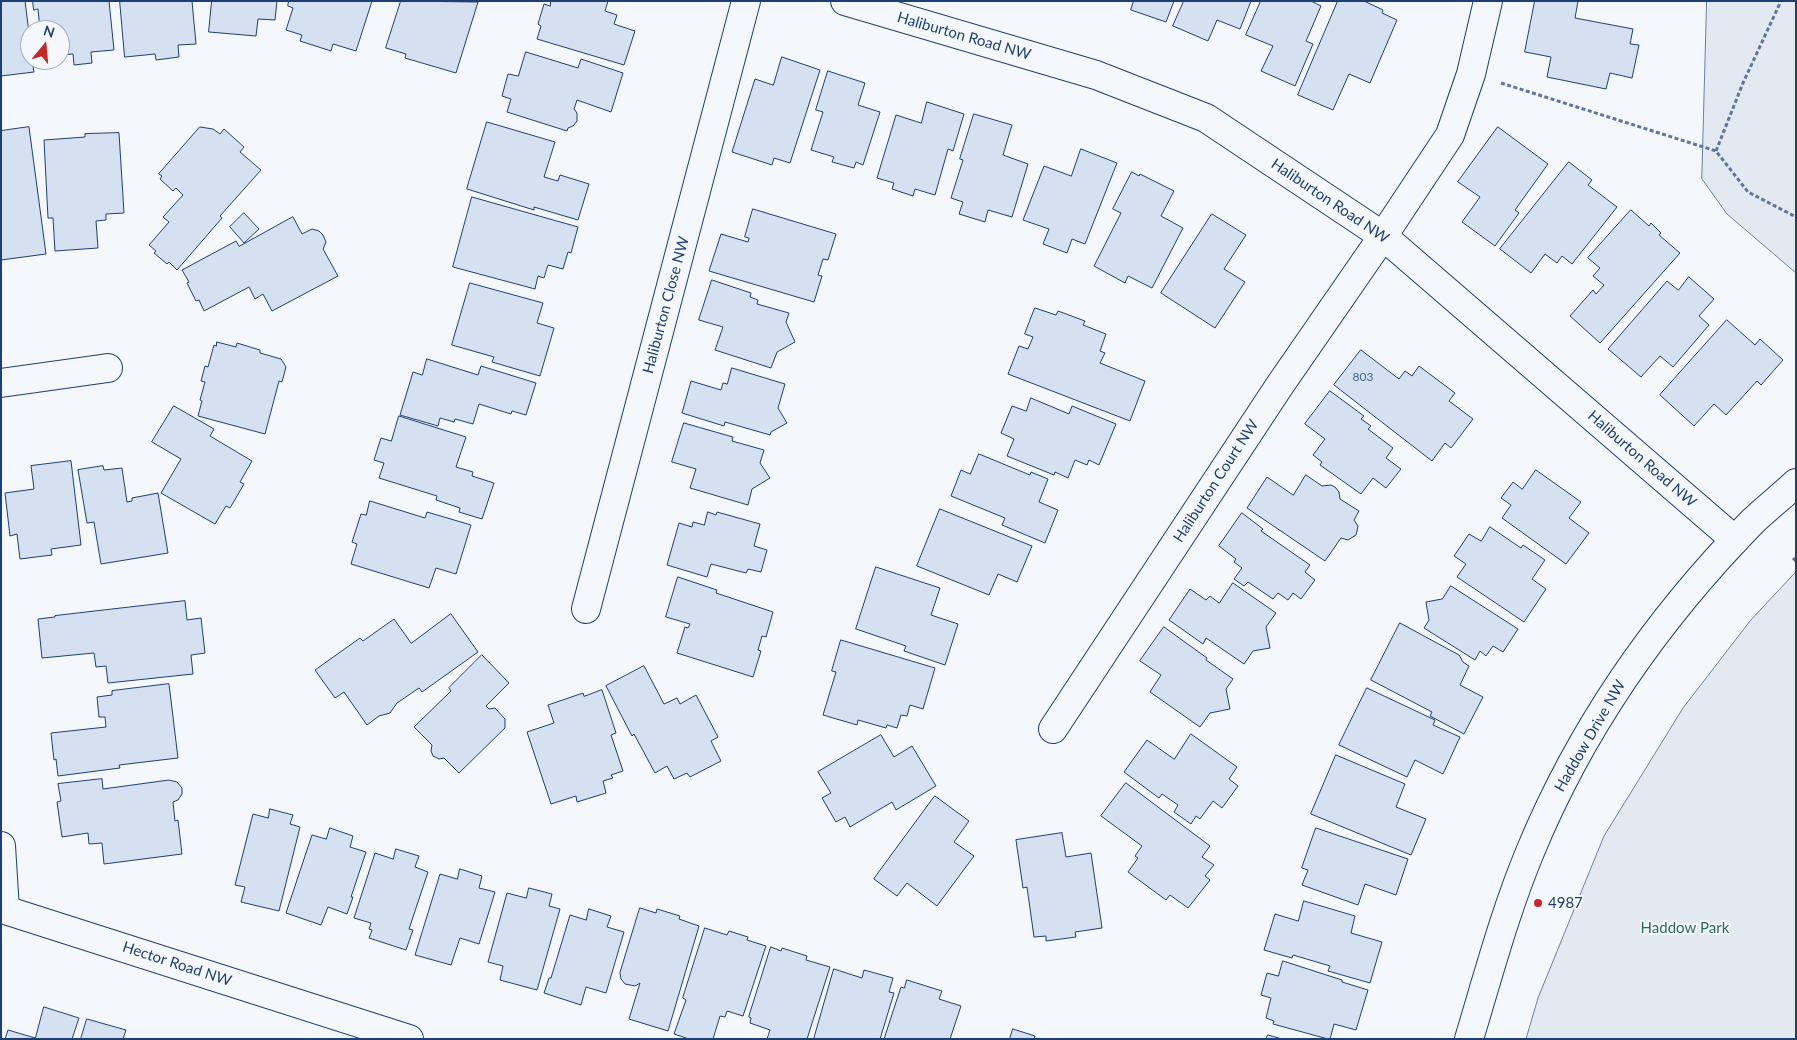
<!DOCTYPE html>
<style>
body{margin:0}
#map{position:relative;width:1797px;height:1040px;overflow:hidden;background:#f4f7fb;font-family:Lato,sans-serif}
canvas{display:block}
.frame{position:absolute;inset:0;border:2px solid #1d3f73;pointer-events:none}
.north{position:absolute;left:20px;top:20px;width:50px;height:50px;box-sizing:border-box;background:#f4f7fb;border:1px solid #9eadc5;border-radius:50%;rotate:17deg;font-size:14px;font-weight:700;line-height:20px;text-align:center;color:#1d3f73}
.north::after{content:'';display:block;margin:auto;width:18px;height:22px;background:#c62828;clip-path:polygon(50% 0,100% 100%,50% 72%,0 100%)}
</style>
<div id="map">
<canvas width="1797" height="1040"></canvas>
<div class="frame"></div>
<div class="north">N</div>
</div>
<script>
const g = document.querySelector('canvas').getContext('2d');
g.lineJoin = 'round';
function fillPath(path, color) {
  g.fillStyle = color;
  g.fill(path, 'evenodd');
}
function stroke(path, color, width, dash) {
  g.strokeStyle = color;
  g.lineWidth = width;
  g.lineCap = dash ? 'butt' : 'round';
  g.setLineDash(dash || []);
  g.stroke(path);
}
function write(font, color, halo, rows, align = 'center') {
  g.font = font + ' Lato,sans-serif';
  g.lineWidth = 4;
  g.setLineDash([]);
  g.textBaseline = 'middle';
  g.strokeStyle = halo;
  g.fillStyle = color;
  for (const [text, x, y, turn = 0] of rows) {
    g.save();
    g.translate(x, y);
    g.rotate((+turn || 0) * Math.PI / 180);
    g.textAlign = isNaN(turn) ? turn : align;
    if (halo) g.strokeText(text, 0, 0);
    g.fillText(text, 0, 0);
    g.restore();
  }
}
const green = new Path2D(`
 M1707 1H1796V273L1727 214 1702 179Z
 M1796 572V1039H1526L1538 998 1604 836 1683 708 1750 621Z`);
const building = new Path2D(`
 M1 1H25L30 41V60H32L34 72 1 76Z
 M33 1H109L114 50 91 52 92 63 74 65 73 54 60 55V30H40L38 9 34 10Z
 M120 1H192L196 44 178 45 179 57 156 60 155 54 125 57Z
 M212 1H277L275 20 258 19 256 36 209 32Z
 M289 1H372L356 51 333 44 331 51 300 41 302 35 286 30 293 8 288 6Z
 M401 1 478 2 456 73 405 58 406 54 386 48Z
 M551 1H608L605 11 617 15 614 24 635 31 624 65 537 39 541 26 538 24 544 4 550 6Z
 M1134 1H1174L1166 22 1131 10Z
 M1184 1H1251L1240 29 1217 20 1208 41 1173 26Z
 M1261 1H1311L1321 6 1306 41 1313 44 1295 86 1261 71 1273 46 1246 35Z
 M1338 1H1364L1383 10 1382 13 1397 20 1370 83 1349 74 1333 110 1298 95Z
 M1535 1H1578L1575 18 1633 29 1630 44 1639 45 1632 78 1610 73 1606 89 1547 77 1551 57 1525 52Z
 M526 52 578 68 581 59 623 73 611 112 577 100 574 109 577 113V121L573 126 568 128 567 131 507 112 511 99 502 96 508 74 518 76Z
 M782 57 820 70 790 163 774 158 772 165 732 152 755 79 773 85Z
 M828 71 865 83 858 105 880 112 863 165 856 162 854 168 832 162 834 157 811 150 823 112 816 110Z
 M927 102 964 114 953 151 948 149 935 195 915 189 913 196 892 189 894 183 877 178 896 115 921 123Z
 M974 114 1012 125 1003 155 1028 164 1012 217 988 210 985 222 959 214 963 202 951 198 963 160 960 159Z
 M487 122 555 142 544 177 558 181 560 175 589 184 578 220 534 207V210L467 189Z
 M29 127 46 254 1 260V131Z
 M200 127 213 129 220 134 224 129 244 147 240 152 261 170 220 216 222 218 177 270 169 262 167 264 154 253 156 251 149 245 169 222 163 217 183 195 176 188 173 191 160 179 162 176 159 174Z
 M1498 127 1548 164 1515 210 1519 213 1495 246 1462 222 1480 197 1458 182Z
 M119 133 124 213 106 214V220L96 221 98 248 55 251 53 218H48L44 140 85 137V134Z
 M1081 149 1117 163 1085 244 1072 239 1067 253 1043 244 1049 229 1023 220 1044 166 1071 176Z
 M1569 162 1592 180 1588 185 1617 207 1572 264 1562 256 1557 263 1545 254 1531 273 1500 249Z
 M1132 172 1139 176 1140 174 1174 191 1161 216 1183 228 1152 288 1128 276 1125 283 1094 266 1121 213 1113 209Z
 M472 197 578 227 571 253 568 252 563 269 548 265 544 278 538 276 535 289 453 267Z
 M753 209 836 234 828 260 823 259 818 275 822 276 814 302 709 271 721 234 748 242 749 238 745 237Z
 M1631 210 1649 226 1651 223 1661 233 1659 235 1680 253 1600 343 1570 316 1593 290 1596 294 1604 285 1593 276 1600 268 1588 258Z
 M244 213 259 229 244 243 230 227Z
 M1212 214 1246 235 1224 269 1245 282 1215 328 1161 293Z
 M293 217 302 234 312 229 319 231 323 235 326 242 323 249 338 276 272 311 263 294 255 299 249 287 204 311 199 300 196 301 187 283 189 282 182 270 236 241 239 246Z
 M1689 277 1714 299 1699 316 1709 325 1673 367 1660 356 1641 377 1608 349 1667 281 1678 290Z
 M712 280 751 293 750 297 758 300 757 304 789 313 786 322 795 342 777 352 771 368 715 350 723 327 699 320Z
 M470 283 543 303 537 323 554 328 540 376 492 362 494 357 452 345Z
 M1035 308 1056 315 1058 311 1085 321 1083 325 1106 334 1100 351 1105 353 1100 363 1145 381 1130 421 1008 374 1019 346 1028 349 1033 337 1025 334Z
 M1727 320 1755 345 1760 339 1783 360 1761 385 1757 381 1726 415 1714 404 1694 426 1660 395Z
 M217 342 236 347 237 343 260 350V353L281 359 286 367 282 382 279 381 265 434 198 416 202 401 200 400 205 382 201 381 205 366 208 367 214 345 216 346Z
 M1361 350 1399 379 1405 371 1412 376 1419 366 1455 393 1449 401 1473 419 1451 448 1445 443 1432 461 1334 385Z
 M427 359 478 375 481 366 536 383 526 415 512 411 511 414 479 404 473 424 455 419 454 422 440 418 438 426 400 415 413 372 422 375Z
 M732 368 785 384 778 408 787 423 771 432 770 435 725 422 724 426 682 413 691 381 721 390 723 383 727 384Z
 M1330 391 1364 416 1361 419 1371 426 1368 429 1393 448 1386 458 1401 469 1386 488 1373 478 1361 494 1320 465 1322 462 1313 455 1325 439 1305 424Z
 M1031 398 1069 414 1072 406 1116 424 1099 465 1089 460 1087 465 1075 460 1068 478 1055 472 1054 475 1007 456 1014 439 1001 433 1012 406 1026 411Z
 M174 406 214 429 210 436 252 461 240 482 244 484 230 508 226 506 215 524 161 493 181 459 152 442Z
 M399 416 466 437 456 467 473 472 472 476 494 483 482 519 459 512 460 508 436 500 437 496 379 478 384 463 374 460 381 438 391 441Z
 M684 423 733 437 732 441 764 450 760 463 770 478 752 489 748 505 690 488 696 469 672 462Z
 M979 454 1030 475 1031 472 1048 479 1039 502 1058 510 1045 543 1002 525 1005 518 951 496 961 470 970 474Z
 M71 461 81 545 51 549 52 555 20 559 17 534 10 536 5 493 34 489 31 466Z
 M103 466 104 470 122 468 127 502 132 501V498L158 493 168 553 101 564 94 522 87 523 78 470Z
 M1536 470 1581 502 1569 518 1589 533 1566 564 1502 518 1511 505 1501 498 1513 482 1522 489Z
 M1306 475 1322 486 1331 485 1335 487 1339 492 1340 499 1359 511 1354 520 1358 526 1356 535 1348 540 1341 538 1325 561 1247 508 1267 477 1293 495Z
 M370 501 425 518 427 512 471 525 456 574 436 568 429 588 351 564 357 544 352 542 361 514 366 515Z
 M940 509 1032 546 1017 582 998 574 989 595 917 566Z
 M708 512 716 515 717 512 760 524 754 546 767 550 761 572 748 569 746 573 711 564 707 577 667 565 679 523 692 527 693 522 704 525Z
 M1242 513 1263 529 1261 531 1310 565 1305 572 1315 580 1301 599 1293 593 1288 600 1278 593 1273 599 1248 582 1244 586 1234 579 1242 568 1234 562 1236 559 1219 546Z
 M1490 527 1521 548 1523 545 1545 560 1532 579 1546 589 1524 622 1457 577 1466 564 1454 556 1469 534 1481 541Z
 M876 567 940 588 931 615 958 624 945 665 904 651 906 646 856 629Z
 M678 577 717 590 716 593 773 612 766 637 762 636 758 650 761 651 753 677 677 653 685 627 688 628 690 624 666 617Z
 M1233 583 1276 613 1266 627 1270 648 1253 651 1244 664 1206 638 1203 644 1169 620 1190 589 1206 600 1210 596 1219 603Z
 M1451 586 1518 629 1503 652 1493 646 1486 656 1480 651 1475 660 1424 628 1429 620 1426 602 1442 599Z
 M185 601 187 620 201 618 205 653 191 655 193 674 108 683 106 666 96 667 94 653 42 658 38 619 55 617V616Z
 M451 614 478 652 422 692 419 688 397 703 390 713 379 716 367 725 344 692 335 698 315 670 360 638 363 641 394 619 411 643Z
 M1400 623 1459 655 1463 662 1469 666 1460 685 1483 697 1464 734 1430 716 1432 712 1371 680Z
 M1164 627 1207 658 1206 660 1233 679 1226 689 1230 709 1210 713 1200 727 1150 692 1161 675 1140 661Z
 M841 640 935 668 923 709 910 705 907 716 901 715 897 728 887 725 886 728 858 720 857 725 823 715 836 672 832 671Z
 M482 655 509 683 486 706 489 709 495 708 505 719V728L459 773 444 758 439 759 433 756 431 751 432 745 414 727 451 691 449 688Z
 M644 666 664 704 677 698 680 704 696 695 718 737 711 741 721 761 690 777 687 773 674 779 667 766 655 773 634 734 632 736 606 686Z
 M169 684 178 758 119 765 120 768 58 776 56 759 54 760 51 733 106 727 105 717H99L97 697 112 695V691Z
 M1367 688 1435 720 1433 725 1460 737 1443 774 1415 760 1407 777 1339 745Z
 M602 690 616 733 611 735 623 771 611 775 613 778 603 781 606 793 577 802 576 796 551 804 527 732 554 723 548 705 583 693 584 696Z
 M1191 734 1237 767 1229 779 1238 786 1222 808 1213 801 1200 819 1196 816 1191 824 1174 812 1178 805 1162 794 1159 798 1124 772 1147 740 1174 759Z
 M881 735 894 757 912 746 936 786 896 810 892 802 850 827 845 817 836 822 822 798 831 793 818 772Z
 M1336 755 1405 784 1396 807 1426 819 1411 855 1311 814Z
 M102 779 103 789 169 780 177 782 182 788V794L178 800 173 802 175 821 178 820 182 854 104 864 102 843 89 844 88 833 62 837 57 802 61 801 58 784Z
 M1126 783 1210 846 1202 857 1214 865 1205 876 1210 880 1188 908 1170 895 1166 900 1128 872 1138 858 1135 856 1142 846 1101 816Z
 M935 796 969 821 954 842 974 856 937 906 907 883 897 896 874 879Z
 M270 809 293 815 290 824 300 827 279 911 241 902 245 887 235 885 253 814 268 818Z
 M330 828 353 836 350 847 366 852 351 897H353L347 914 328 907 321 925 286 913 312 835 326 839Z
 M1316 828 1408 859 1396 895 1365 884 1358 905 1302 885 1308 870 1302 868Z
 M1062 833 1066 857 1091 853 1102 928 1075 932 1076 937 1046 941V936L1034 937 1027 887 1023 888 1016 840Z
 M396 849 419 856 415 867 428 872 409 929 413 930 406 950 369 938 372 930 369 929 371 923 354 918 375 853 393 859Z
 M460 869 482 876 479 888 495 892 479 944 460 938 451 965 415 955 440 874 457 879Z
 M529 888 552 894 549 906 560 909 537 990 500 980 503 966 488 962 507 893 526 898Z
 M1304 901 1355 916 1351 933 1382 942 1370 983 1328 971 1330 966 1293 955 1292 958 1264 950 1275 914 1298 921Z
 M640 908 656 913 657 909 680 916 679 919 699 926 668 1031 629 1019 640 983 635 986 625 984 621 979 620 973Z
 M589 909 611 916 607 927 624 932 606 993 586 987 581 1005 544 993 549 978H551L570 915 586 920Z
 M705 928 727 935 729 931 748 937 747 940 766 946 743 1016 727 1011 725 1017 720 1016 713 1039H689L674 1034 686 1000 683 998Z
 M771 947 781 951 782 948 807 956 806 960 830 967 807 1039H767L770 1030 750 1023 751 1018 749 1017Z
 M1283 961 1342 980V982L1368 990 1356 1030 1334 1024 1330 1039H1328L1273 1024 1274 1021 1266 1018 1271 998 1261 995 1267 973 1278 976Z
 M834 969 862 978 864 970 893 978 889 992 894 993 880 1039H814Z
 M907 980 942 991 939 999 961 1006 950 1039H884L901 987 904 988Z
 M44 1007 79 1018 72 1039H5L8 1030 35 1038Z
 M87 1019 126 1030 123 1039H81Z
 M1013 1029 1035 1036 1034 1039H1010Z
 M1268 1035 1282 1039H1266Z`);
const path = new Path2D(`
 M1501 83 1716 151 1748 192 1796 217
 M1716 151 1743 83 1781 1
 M1793 558 1796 561`);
const minor = new Path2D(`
 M845 1 1096 75 1206 118 1383 236 1735 540
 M1 383 108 368
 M586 609 746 1
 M1053 729 1280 385 1383 236 1450 135 1471 74 1488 1
 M1 846 5 910 409 1039`);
const tertiary = new Path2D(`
 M1469 1039C1488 976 1505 912 1530 852 1581 728 1660 616 1753 521 1767 508 1782 496 1796 483`);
const markers = [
 [1538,903,5,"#c62828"]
];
const numberNames = [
 ["803",1363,377]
];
const streetNames = [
 ["Haliburton Road NW",964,36,16],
 ["Haliburton Road NW",1330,201,34],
 ["Haliburton Close NW",666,305,-75],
 ["Haliburton Road NW",1642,459,41],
 ["Haliburton Court NW",1216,481,-57],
 ["Haddow Drive NW",1590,736,-60],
 ["Hector Road NW",177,964,18]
];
const poiNames = [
 ["4987",1548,903]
];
const parkNames = [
 ["Haddow Park",1685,928]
];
fillPath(green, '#e3e9f0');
stroke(green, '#687fa3', 1);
fillPath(building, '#d5e0f0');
stroke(building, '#1d3f73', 1);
stroke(minor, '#1d3f73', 30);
stroke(tertiary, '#1d3f73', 30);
stroke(path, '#5e769c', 3, [4, 2.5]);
stroke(minor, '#f4f7fb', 28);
stroke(tertiary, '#f4f7fb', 28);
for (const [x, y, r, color] of markers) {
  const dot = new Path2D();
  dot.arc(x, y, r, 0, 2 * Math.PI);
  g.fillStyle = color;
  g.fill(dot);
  stroke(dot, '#f4f7fb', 2);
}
write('12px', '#4b6792', null, numberNames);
write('15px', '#1d3f73', '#f4f7fb', streetNames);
write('15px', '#1d3f73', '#f4f7fb', poiNames, 'left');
write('15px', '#2c6c60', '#f4f7fb', parkNames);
</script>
